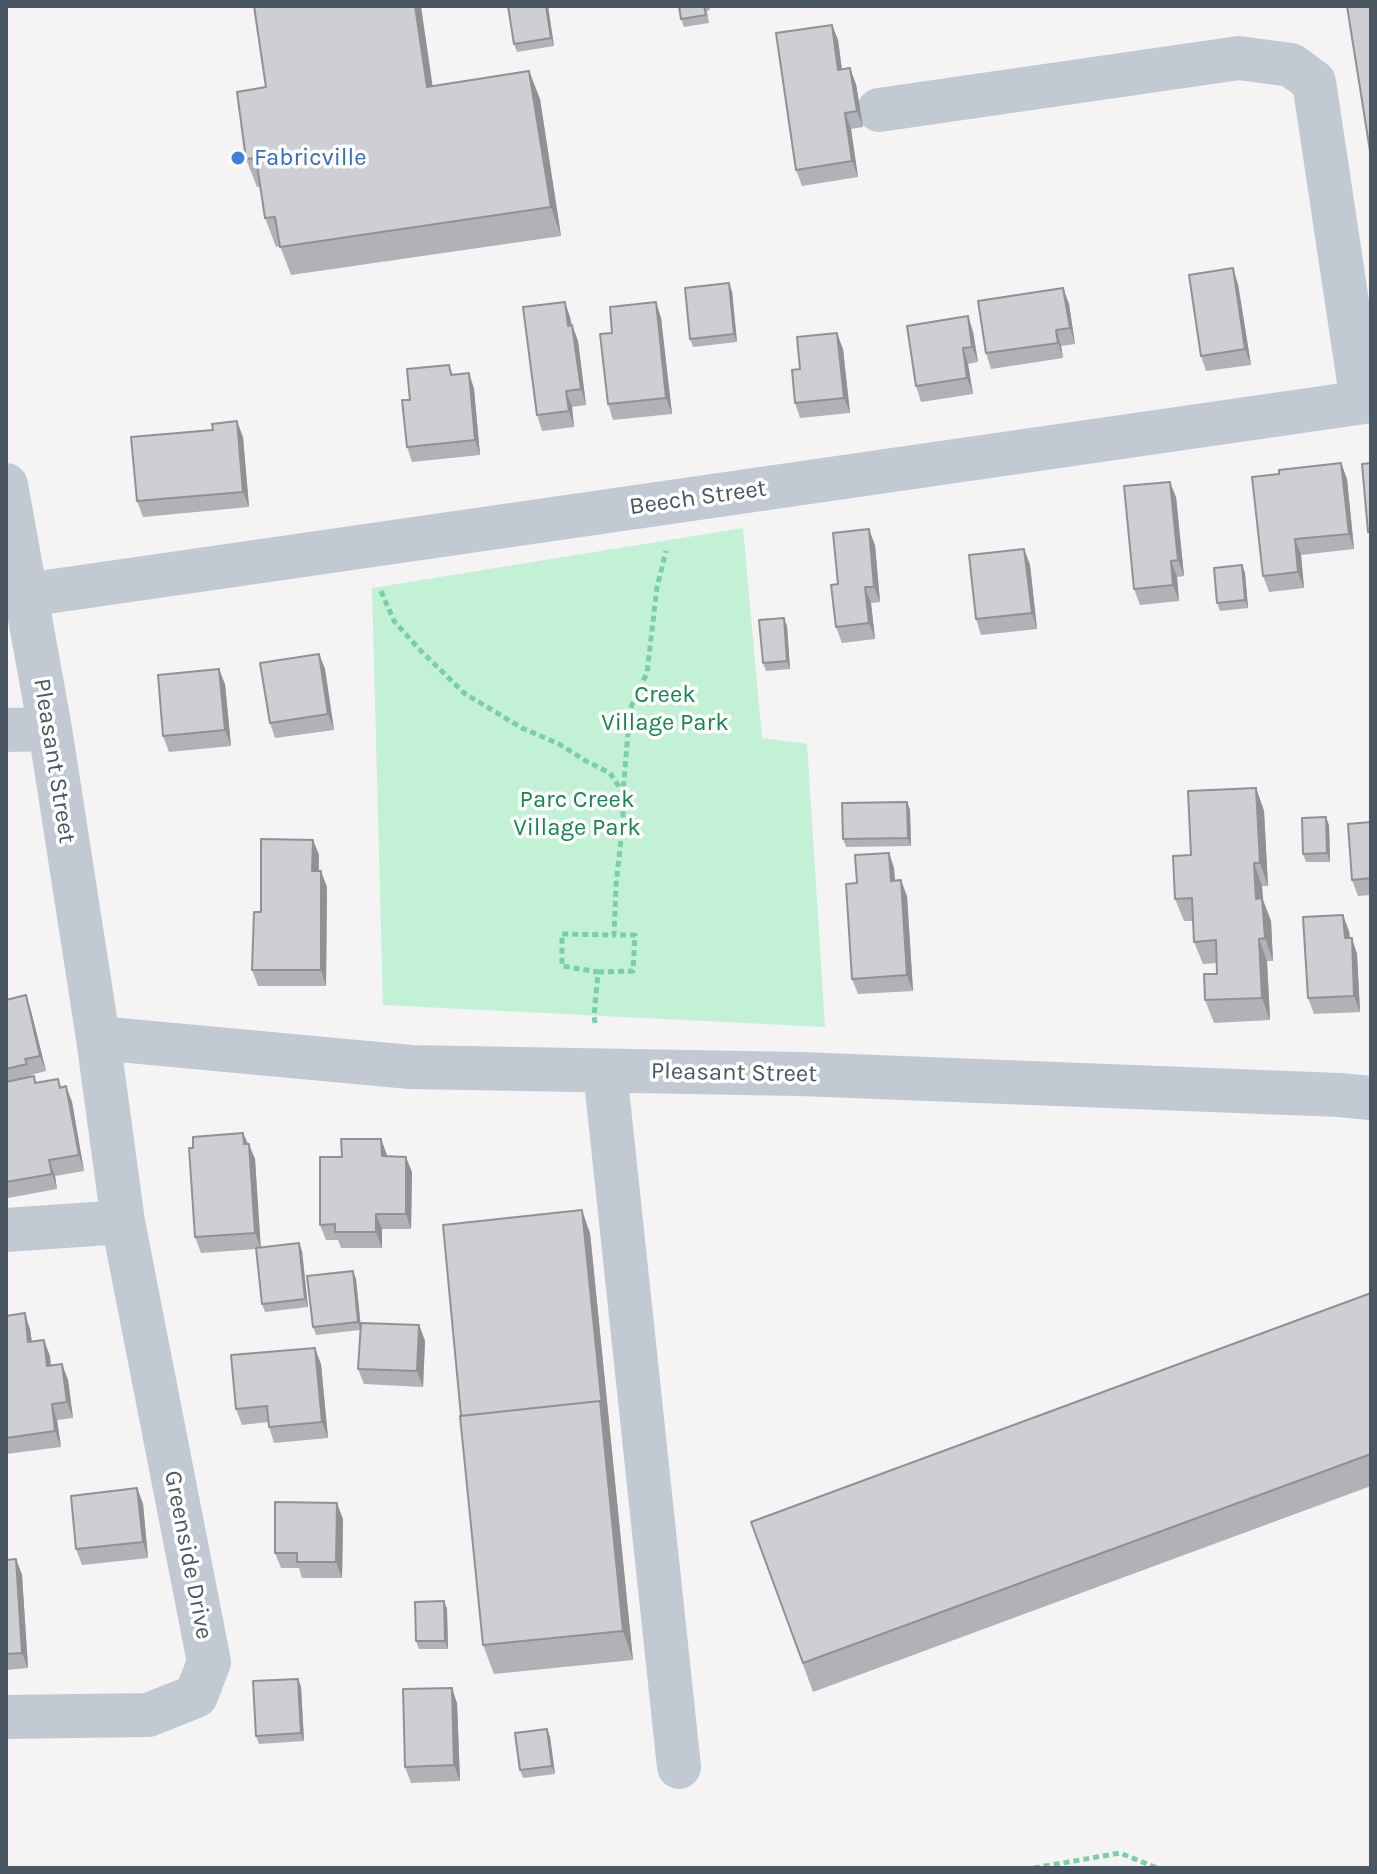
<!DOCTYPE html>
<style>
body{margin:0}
#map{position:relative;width:1377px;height:1874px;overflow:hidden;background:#f5f3f3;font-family:Karla,sans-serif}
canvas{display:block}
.frame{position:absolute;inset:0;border:8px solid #4a5661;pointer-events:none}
</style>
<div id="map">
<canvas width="1377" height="1874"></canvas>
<div class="frame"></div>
</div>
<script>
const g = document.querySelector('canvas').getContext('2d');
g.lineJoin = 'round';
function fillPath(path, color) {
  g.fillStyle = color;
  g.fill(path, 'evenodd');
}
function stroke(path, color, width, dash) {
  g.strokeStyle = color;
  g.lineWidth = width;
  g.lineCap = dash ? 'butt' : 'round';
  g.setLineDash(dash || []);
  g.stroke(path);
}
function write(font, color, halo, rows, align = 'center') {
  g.font = font + ' Karla,sans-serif';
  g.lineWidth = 7;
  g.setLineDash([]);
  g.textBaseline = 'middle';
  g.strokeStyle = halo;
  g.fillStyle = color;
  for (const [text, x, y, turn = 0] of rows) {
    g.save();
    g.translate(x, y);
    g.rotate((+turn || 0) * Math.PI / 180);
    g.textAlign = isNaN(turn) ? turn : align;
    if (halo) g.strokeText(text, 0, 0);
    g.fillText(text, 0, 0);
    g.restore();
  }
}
const green = new Path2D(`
 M743 528 762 738 807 744 825 1027 383 1005 372 588Z`);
const path = new Path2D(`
 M381 591 394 621 421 651 464 693 522 728 559 744 586 761 610 773 622 791
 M598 972 633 971 635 935H614
 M595 1023 594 1016 598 972 562 966V934L614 935 616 885 623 822V792L630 709 647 673 657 587 666 551
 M1034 1868 1120 1853 1157 1868`);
const minor = new Path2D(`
 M879 110 1239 58 1291 65 1314 82 1362 402
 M6 485 50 729 98 1038 123 1222 209 1662 196 1696 148 1715 6 1717
 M26 595 1371 401
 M6 730 50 729
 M98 1038 410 1067 800 1074 1339 1095 1371 1098
 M605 1071 679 1767
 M6 1230 123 1222`);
const wall = new Path2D(`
 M548 6 554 46 517 52 514 44Z
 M679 6H709L710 10 707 11 709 23 684 27 681 19Z
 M832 25 838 40 842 69 856 84 863 127 851 129 858 177 802 186 796 170Z
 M529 71 540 99 561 236 291 275 280 246 276 247 265 218 261 187H257L246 159 266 87 433 86Z
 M1238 284 1251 365 1206 371 1201 356Z
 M1063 288 1069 304 1075 344 1061 346 1063 358 991 369 986 353Z
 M732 291 737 342 693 347 690 339Z
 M656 302 661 318 672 414 613 420 608 404 612 333Z
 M968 316 973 332 978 362 968 364 973 394 921 402 916 386Z
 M570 317 572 325 578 341 586 405 572 407 574 427 542 431 537 415Z
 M843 349 850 413 800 418 795 403 800 369Z
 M449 365 453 375 469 373 474 389 480 455 412 462 407 447 410 400Z
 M243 437 249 507 143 517 137 501Z
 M1341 463 1347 479 1354 549 1301 555 1304 588 1269 592 1263 576 1279 474Z
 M1176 497 1184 576 1177 577 1179 601 1140 605 1134 589Z
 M875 545 880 602 871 603 875 639 842 643 836 627 838 584Z
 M1024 549 1030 565 1037 629 981 635 976 619Z
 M1242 565 1245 573 1248 608 1220 611 1217 603Z
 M787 626 790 669 766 671 763 663Z
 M319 654 325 669 334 730 275 738 270 723Z
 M225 684 231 746 169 752 163 736Z
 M1256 788 1264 811 1268 886H1262L1263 900 1271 921 1273 961H1267L1270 1020 1214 1023 1205 1000 1217 974V963L1203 964 1194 942V921H1184L1175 899 1191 855Z
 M907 802 910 810 911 846 846 847 843 839Z
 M1371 822V895L1358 896 1352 880Z
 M1329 825 1330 862H1306L1303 854Z
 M313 840 319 855V871L327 887 326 986H258L252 970 261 912Z
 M889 853 894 868 895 880 907 896 913 991 858 994 852 979 857 883Z
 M1349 931 1350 938 1357 954 1360 1012 1314 1014 1308 998Z
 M6 1000 31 1011 46 1071 31 1075 32 1077 36 1083 58 1079 61 1087 66 1086 72 1102 84 1171 55 1176 57 1189 8 1198 6 1194Z
 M381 1139 387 1156 412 1172 411 1229H382V1248H341L338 1240H326L320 1225 342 1157Z
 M247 1144H249L255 1159 260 1247 302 1251 308 1307 265 1312 262 1304 256 1249 201 1253 195 1237Z
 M590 1233 633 1660 494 1674 483 1645 461 1416Z
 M356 1279 361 1327 419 1325 425 1341 423 1387 364 1384 358 1369 360 1330 316 1335 313 1327Z
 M1371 1293V1486L813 1692 751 1522Z
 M6 1316 30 1329 32 1342 50 1356 51 1366 62 1364 68 1380 73 1418 57 1420 61 1447 6 1454Z
 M321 1364 328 1438 274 1443 269 1427 268 1422 242 1425 236 1409Z
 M137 1488 143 1504 148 1558 82 1565 76 1549Z
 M343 1519 342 1578H302L299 1568H281L275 1553Z
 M16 1559 22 1575 28 1668 6 1670V1560Z
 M444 1601 447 1609 448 1649H419L416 1641Z
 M298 1679 301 1687 304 1741 259 1744 256 1736Z
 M457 1703 460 1781 411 1783 405 1767Z
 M547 1729 550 1737 555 1774 523 1778 520 1770Z`);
const shadedWall = new Path2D(`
 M415 6H421L437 116 427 87Z
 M546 6H548L554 46 551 38Z
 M832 25 838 40 844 86 838 70Z
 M850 68 856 84 863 127 857 111Z
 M529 71 540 99 561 236 551 207Z
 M845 113 851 129 858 177 852 161Z
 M1233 268 1238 284 1251 365 1245 349Z
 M729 283 732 291 737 342 734 334Z
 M1063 288 1069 304 1075 344 1070 328Z
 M565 302 570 317 574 341 568 326Z
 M656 302 661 318 672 414 666 398Z
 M968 316 973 332 978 362 972 347Z
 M572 325 578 341 586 405 581 389Z
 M1056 330 1061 346 1063 358 1058 343Z
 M837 333 843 349 850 413 844 398Z
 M963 348 968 364 973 394 967 378Z
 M469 373 474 389 480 455 475 440Z
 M566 391 572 407 574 427 569 411Z
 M237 421 243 437 249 507 243 492Z
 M1341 463 1347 479 1354 549 1349 534Z
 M1170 482 1176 497 1184 576 1178 560Z
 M869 529 875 545 880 602 874 587Z
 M1295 539 1301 555 1304 588 1298 572Z
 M1024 549 1030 565 1037 629 1032 613Z
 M1171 561 1177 577 1179 601 1173 585Z
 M1242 565 1245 573 1248 608 1245 600Z
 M865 587 871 603 875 639 869 623Z
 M784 618 787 626 790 669 787 661Z
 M319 654 325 669 334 730 328 714Z
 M219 669 225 684 231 746 225 730Z
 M1256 788 1264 811 1268 886 1260 863Z
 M907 802 910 810 911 846 908 838Z
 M1326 817 1329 825 1330 862 1327 853Z
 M313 840 319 855 318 886 312 871Z
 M889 853 894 868 896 896 891 881Z
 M1254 863 1262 886 1263 900 1271 921 1273 961 1265 938 1256 899Z
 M321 871 327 887 326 986 321 970Z
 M901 880 907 896 913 991 907 975Z
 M1343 915 1349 931 1351 954 1345 938Z
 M1352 938 1357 954 1360 1012 1354 996Z
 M1259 939 1267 961 1270 1020 1262 998Z
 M26 995 31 1011 46 1071 40 1056Z
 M66 1086 72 1102 84 1171 79 1155Z
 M243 1133 255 1159 261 1249 255 1233Z
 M381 1139 387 1155V1172L382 1156Z
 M406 1157 412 1172 411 1229 406 1214Z
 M49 1160 55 1176 57 1189 52 1174Z
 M582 1210 590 1233 633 1660 623 1631Z
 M376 1214 382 1229V1248L376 1232Z
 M299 1243 302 1251 308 1307 305 1299Z
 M353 1271 356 1279 361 1330 358 1322Z
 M25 1313 30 1329 34 1358 28 1342Z
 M419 1325 425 1341 423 1387 417 1371Z
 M44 1340 50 1356 52 1382 47 1366Z
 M315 1348 321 1364 328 1438 322 1422Z
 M62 1364 68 1380 73 1418 67 1402Z
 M52 1404 57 1420 61 1447 55 1431Z
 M137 1488 143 1504 148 1558 143 1542Z
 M337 1503 343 1519 342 1578 336 1562Z
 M16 1559 22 1575 28 1668 22 1653Z
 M444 1601 447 1609 448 1649 445 1641Z
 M298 1679 301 1687 304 1741 301 1733Z
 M452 1688 457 1703 460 1781 454 1765Z
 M547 1729 550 1737 555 1774 552 1766Z`);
const building = new Path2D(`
 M254 6H415L427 87 529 71 551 207 280 247 275 217 265 218 256 158 246 159 237 92 266 87Z
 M508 6H546L551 38 514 44Z
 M679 6H704L706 15 681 19Z
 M1347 6H1371V157Z
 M832 25 838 70 850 68 857 111 845 113 852 161 796 170 776 33Z
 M1233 268 1245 349 1201 356 1189 275Z
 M729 283 734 334 690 339 685 288Z
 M1063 288 1070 328 1056 330 1058 343 986 353 978 301Z
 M565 302 568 326 572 325 581 389 566 391 569 411 537 415 523 307Z
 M656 302 666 398 608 404 600 334 612 333 610 307Z
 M968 316 972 347 963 348 967 378 916 386 907 326Z
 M837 333 844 398 795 403 792 370 800 369 797 337Z
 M449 365 451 375 469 373 475 440 407 447 402 400H410L407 369Z
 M237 421 243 492 137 501 131 437 213 430 212 424Z
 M1341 463 1349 534 1295 539 1298 572 1263 576 1252 477 1279 474V470Z
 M1371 463V532H1368L1362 464Z
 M1170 482 1178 560 1171 561 1173 585 1134 589 1124 486Z
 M869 529 874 587H865L869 623 836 627 831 585 838 584 833 533Z
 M1024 549 1032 613 976 619 969 555Z
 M1242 565 1245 600 1217 603 1214 568Z
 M784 618 787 661 763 663 759 620Z
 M319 654 328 714 270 723 260 663Z
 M219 669 225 730 163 736 158 675Z
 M1256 788 1260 863H1254L1256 899 1262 898 1265 938 1259 939 1262 998 1205 1000 1204 974H1217L1216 940 1194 942 1192 898 1175 899 1173 856 1191 855 1188 791Z
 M907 802 908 838 843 839 842 803Z
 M1326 817 1327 853 1303 854 1302 818Z
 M1371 822V878L1352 880 1348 824Z
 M261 839 313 840 312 871H321V970H252L254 912H261Z
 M889 853 891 881 901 880 907 975 852 979 846 884 857 883 855 855Z
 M1343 915 1345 938H1352L1354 996 1308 998 1303 917Z
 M26 995 40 1056 25 1059 27 1064 6 1069V1000Z
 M34 1076 35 1083 58 1079 60 1088 66 1086 79 1155 49 1160 52 1174 6 1182V1082Z
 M243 1133 244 1144H249L255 1233 195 1237 189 1148H193V1137Z
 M341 1139H381L382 1156 406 1157V1214H376V1232H335V1224L320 1225V1157H342Z
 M582 1210 602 1407 600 1401 461 1416 443 1225Z
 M299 1243 305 1299 262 1304 256 1248Z
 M353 1271 358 1322 313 1327 307 1276Z
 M1371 1293V1454L803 1663 751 1522Z
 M25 1313 28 1342 44 1340 47 1366 62 1364 67 1402 52 1404 55 1431 6 1438V1316Z
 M361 1323 419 1325 417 1371 358 1369Z
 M315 1348 322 1422 269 1427 267 1406 236 1409 231 1355Z
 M600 1401 623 1631 483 1645 460 1416Z
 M137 1488 143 1542 76 1549 71 1496Z
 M275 1502 337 1503 336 1562H297V1553H275Z
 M16 1559 22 1653 6 1654V1560Z
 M444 1601 445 1641H416L415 1602Z
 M298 1679 301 1733 256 1736 253 1681Z
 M452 1688 454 1765 405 1767 403 1689Z
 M547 1729 552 1766 520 1770 515 1733Z`);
const markers = [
 [238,158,8,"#3f7fe0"]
];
const shopNames = [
 ["Fabricville",254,158]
];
const streetNames = [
 ["Beech Street",698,498,-8],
 ["Pleasant Street",54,761,81],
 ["Pleasant Street",734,1073,1],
 ["Greenside Drive",188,1555,79]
];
const parkNames = [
 ["Creek",665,695],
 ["Village Park",665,723],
 ["Parc Creek",577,800],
 ["Village Park",577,828]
];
fillPath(green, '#c3f1d5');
stroke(path, '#7ad0a6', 5, [6, 4]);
stroke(minor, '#c1cad2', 44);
fillPath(wall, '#b0b2b7');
fillPath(shadedWall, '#909195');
fillPath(building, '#cdcfd5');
stroke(building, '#909195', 2);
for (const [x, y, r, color] of markers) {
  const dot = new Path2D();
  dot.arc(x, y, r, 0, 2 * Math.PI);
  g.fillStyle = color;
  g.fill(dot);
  stroke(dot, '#fff', 3);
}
write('24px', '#366cbe', '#fff', shopNames, 'left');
write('24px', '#4a5661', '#fff', streetNames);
write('24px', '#17864f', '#fff', parkNames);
</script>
